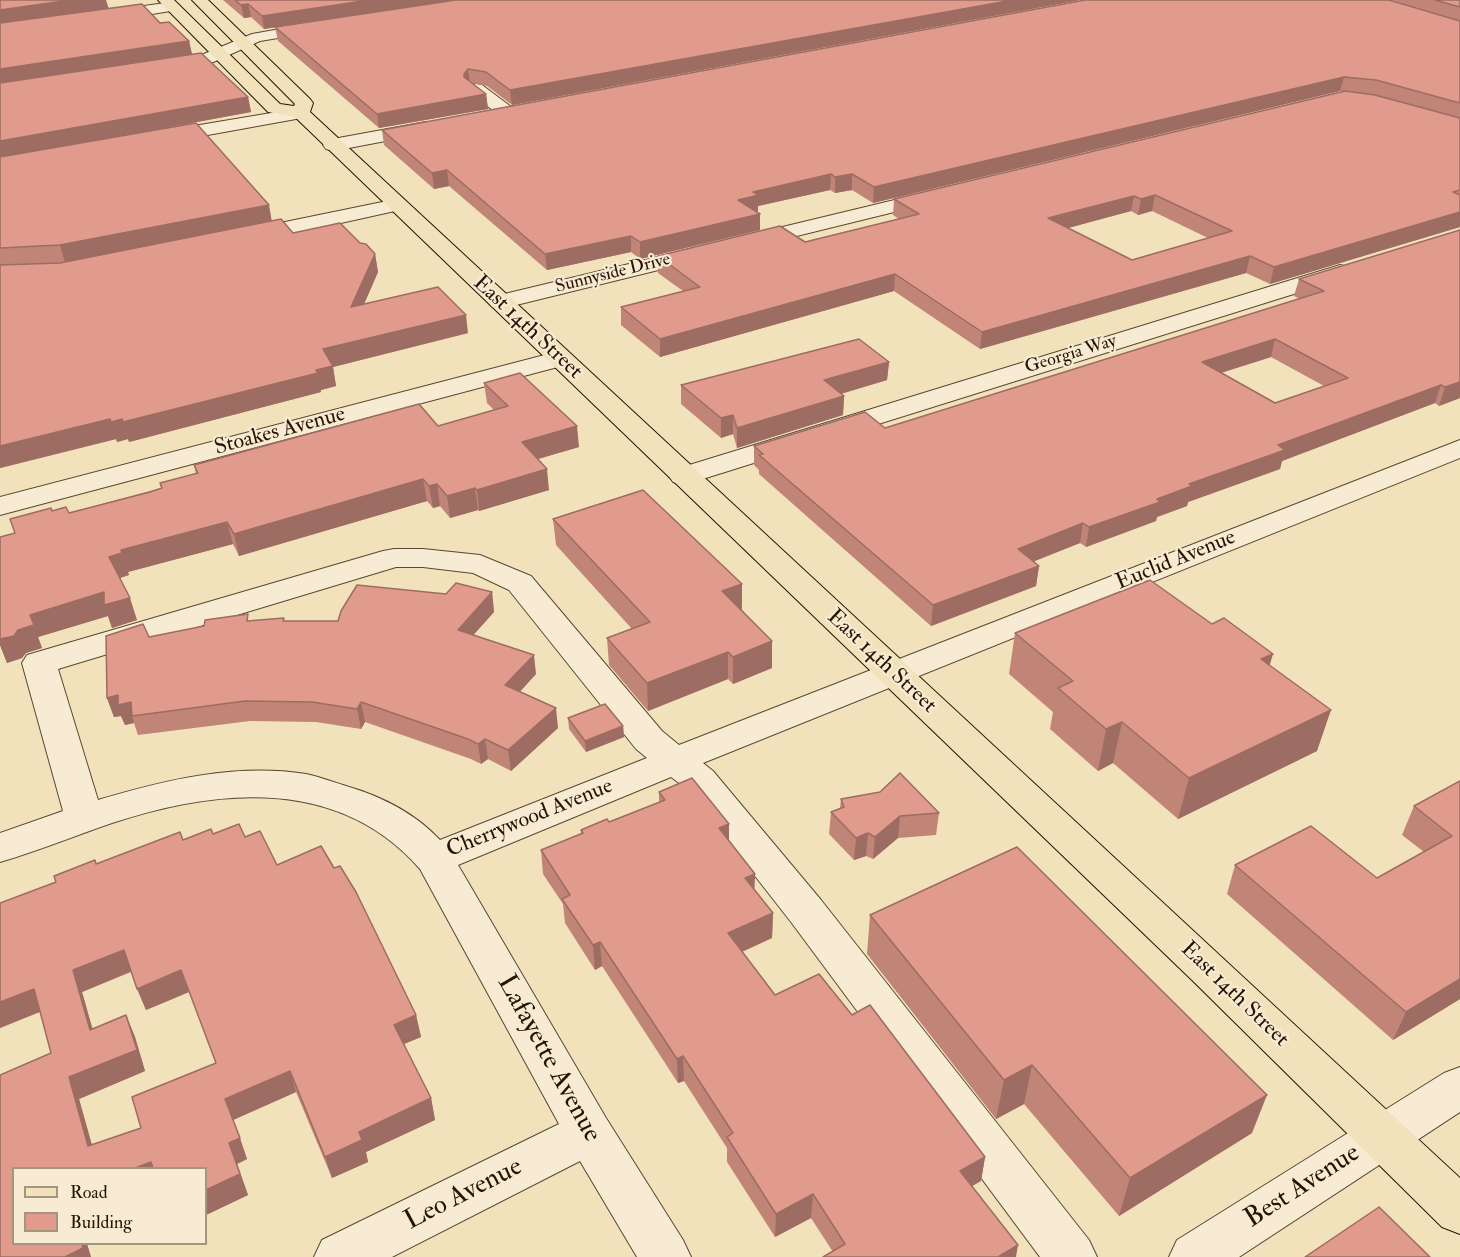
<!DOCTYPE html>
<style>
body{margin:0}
#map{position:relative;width:1460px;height:1257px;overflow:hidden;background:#f2e2bc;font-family:"IM FELL Double Pica",serif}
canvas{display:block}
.legend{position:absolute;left:12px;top:1167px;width:195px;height:78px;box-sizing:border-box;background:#f7ecd3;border:2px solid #a4957f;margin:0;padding:8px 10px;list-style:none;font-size:18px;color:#281302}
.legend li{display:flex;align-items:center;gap:12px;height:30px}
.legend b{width:30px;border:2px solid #a4957f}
</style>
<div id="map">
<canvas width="1460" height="1257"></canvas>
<ul class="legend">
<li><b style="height:8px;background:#f2e2bc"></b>Road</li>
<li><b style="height:16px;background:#e09b8c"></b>Building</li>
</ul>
</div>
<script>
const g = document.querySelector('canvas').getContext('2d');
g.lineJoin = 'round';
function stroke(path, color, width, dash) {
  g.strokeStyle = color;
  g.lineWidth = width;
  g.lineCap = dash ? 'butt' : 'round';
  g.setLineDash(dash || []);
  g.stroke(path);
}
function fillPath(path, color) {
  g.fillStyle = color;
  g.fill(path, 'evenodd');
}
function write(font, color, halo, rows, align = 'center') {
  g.font = font + ' "IM FELL Double Pica",serif';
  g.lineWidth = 4.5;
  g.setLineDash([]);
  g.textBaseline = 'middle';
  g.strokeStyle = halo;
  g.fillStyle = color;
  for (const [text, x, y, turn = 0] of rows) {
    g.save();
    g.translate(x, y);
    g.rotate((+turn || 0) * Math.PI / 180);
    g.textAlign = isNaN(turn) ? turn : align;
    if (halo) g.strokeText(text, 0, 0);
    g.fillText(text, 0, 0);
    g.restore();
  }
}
const minor = new Path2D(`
 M172 2 180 7 177 10 102 22 94 17 102 12Z
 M320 22 326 24 328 27 326 30 260 41 209 64 162 72 154 67 156 63 199 56 252 34Z
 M476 84 482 85 514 109 517 113 514 117H502L470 93 467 89 470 85Z
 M301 108 307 109 310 113 307 117 158 144 151 142 149 138 151 134 158 132Z
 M426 122 433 124 435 128 433 132 333 151 326 149 323 145 326 141 333 139Z
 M936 190 943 192 946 196 943 200 500 309 492 307 488 302 492 297Z
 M397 199 404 201 407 205 404 209 246 244 238 242 235 237 238 232 246 230Z
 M1340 265 1348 267 1351 272 1348 277 693 482 683 485 673 482 669 476 673 470Z
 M560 351 569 354 573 359 569 364 0 515V497Z
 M1460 440V458L703 763 713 771 821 900 1089 1240 1097 1257H1040L791 922 687 789 671 777 458 865 606 1118 683 1240 691 1257H637L580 1161 392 1257H314L322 1240 559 1124 420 869C339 776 218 788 112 823 74 836 38 851 0 862V833L63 811 22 663 27 655 383 551 394 549H423L480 555 531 576 662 731 679 745ZM396 567H423L473 573 509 590 636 749 647 758 440 840C416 814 381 796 346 786 333 782 320 777 306 774 235 763 165 780 98 800L58 669Z
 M1460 1067V1112L1239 1257H1169L1177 1240 1444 1073Z`);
const major = new Path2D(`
 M158 0H174L280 104 294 106 295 104 192 0H208L310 99 313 103 310 112 1460 1178V1234L1442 1227 1192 980 295 117 268 112Z`);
const wall = new Path2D(`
 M0 0 109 9 160 23 189 41 192 54 248 97 251 112 144 132 272 221 293 233 360 243 375 254 378 272 364 304 468 333 333 367 336 386 321 390V392L129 442 128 439 117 442 116 439 0 468Z
 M223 0H454L264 29 251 17 244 18Z
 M1080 0 512 105 487 86 472 83 486 94 488 109 379 128 278 41 275 27Z
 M1391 0H1460V21Z
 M1460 21V227L1270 284 1246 273 980 349 894 291 660 357 621 325V307L683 291 658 273V256L805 242 899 219 893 215 894 199 1344 91H1340L873 203 852 190 835 193 830 190 758 206V211H756L760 230 640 259 631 252 547 270 449 186 434 189 384 145 382 130ZM1131 211 1138 215 1152 211 1208 238 1132 260 1068 228Z
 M1460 230V398L1439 406 1435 403 1282 461 1280 469 1188 502 1187 506 1157 517 1156 521 1086 547 1080 543 1034 561 1039 566 1036 586 931 626 759 474V470L754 465V446L885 428 1300 299 1294 296 1299 279ZM1271 357 1324 386 1275 403 1221 373Z
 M889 362 887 380 841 394 844 396 843 415 737 448 733 434 721 438 681 404V385Z
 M484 383 579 447 538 459 549 490 479 511 478 510 450 518 440 506 433 508 427 501 239 556 233 544 128 572 129 575 120 578 137 620 112 628 108 616 38 637 42 648 26 653 22 658 7 663 0 645V537L15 533 52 511 69 513 161 488 160 483 196 474 194 465 438 426 494 410 487 403Z
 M553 519 742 584V610L772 641V668L733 684 728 679 648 711 609 665 607 638 632 629 556 545Z
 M492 592 494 612 473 635 536 674 520 692 558 728 511 771 488 759 481 764 471 759 365 722 361 729 316 722 250 721 138 735 134 723 125 725 121 716 114 717 107 698 149 637 204 626 250 621H338L446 594Z
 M1015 633 1270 666 1317 751 1178 819 1113 763 1098 771 1050 729 1053 712 1009 674Z
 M568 718 623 726 624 737 586 752 569 729Z
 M1460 781V999L1393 1040 1227 894 1235 865 1377 878 1424 852 1402 835 1414 806Z
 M659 792 729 824V841L755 874 754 890 773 913 772 938 742 952 775 995 852 1015 985 1157 981 1181 972 1186 833 1252 811 1218 775 1237 727 1162V1148L684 1081 678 1083 602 966 595 970 565 923 563 904 543 874 541 850 581 834V830L609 822 659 802Z
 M841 799 939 813 936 835 898 838 873 859 866 856 854 860 829 834 831 812 840 808Z
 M239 824 245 837 260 831 277 865 321 846 334 868 340 866 356 892 416 1015 421 1037 404 1044 431 1098 435 1120 366 1152 368 1162 332 1178 296 1092 233 1120 247 1159 237 1164 248 1195 206 1215V1168H14V1244H87L91 1257H0V1075L51 1053 40 1012 0 1028V903L56 882 54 876 95 860 96 864 180 832 183 840 211 829 213 834ZM131 972 146 1010 189 992 216 1063 132 1097 141 1128 92 1145 79 1099 145 1071 135 1037 126 1015 92 1029 82 992Z
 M870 915 1252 1133 1119 1216 1024 1104 996 1119 867 954Z`);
const shadedWall = new Path2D(`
 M71 0H106L109 9 0 24V10Z
 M370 0H454L264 29 262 16Z
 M1013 0H1080L512 105 510 90Z
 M248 4 251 17 244 18 241 5Z
 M189 41 192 55 0 85V69Z
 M468 69 470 83 465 88 464 74Z
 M1344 77 1340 91 873 203 874 187Z
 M486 94 488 109 379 128 377 114Z
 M248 97 251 112 0 158V141Z
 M447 170 449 186 434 189 432 173Z
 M831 174 830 190 758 206V211L738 216V200L753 192Z
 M852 174V190L835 193V177Z
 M1155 195 1152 211 1138 215 1141 199Z
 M1134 196 1131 211 1046 234 1048 218Z
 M269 205 272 222 65 263 60 245Z
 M1460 212V227L1270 284 1274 267Z
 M760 214V230L640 259V242Z
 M631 236V252L547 270 545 254Z
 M375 254 378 272 355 325 351 307Z
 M1250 256 1246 273 980 349 982 332Z
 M895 274 894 291 660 357V339Z
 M466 315 468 333 333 367 336 386 321 390V392L129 442 123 422 316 370 323 349Z
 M1275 339 1271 357 1198 380 1202 362Z
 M889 362 887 380 823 399 824 380Z
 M1460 382V398L1439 406 1445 387Z
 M1441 385 1435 403 1282 461 1280 469 1188 502 1187 506 1157 517 1156 521 1086 547 1089 527 1157 499 1278 445Z
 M844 396 843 415 737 448V428Z
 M733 415V434L721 438V418Z
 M110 419 116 439 0 468V446Z
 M122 419 128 439 117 442 111 422Z
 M577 426 579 447 524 463 522 442Z
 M547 469 549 490 479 511 477 490Z
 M423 479 427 501 239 556 234 534Z
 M437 484 440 506 433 508 429 486Z
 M475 488 478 510 450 518 447 496Z
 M227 522 233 544 128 572 129 575 116 579 109 557 121 550Z
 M1083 523 1080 543 1015 569 1018 549Z
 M1039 566 1036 586 931 626 933 605Z
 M742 584V610L722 591Z
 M104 592 130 598 137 620 112 628 108 616 38 637 42 648 26 653 22 658 7 663 0 645V639L30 615Z
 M492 592 494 612 461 649 458 630Z
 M772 641V668L733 684V657Z
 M728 652V679L648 711 647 683Z
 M1273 654 1261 695V659Z
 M534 655 536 674 507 705 505 685Z
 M118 695 131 702 132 716 134 723 125 725 121 716 114 717 107 698Z
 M361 702 365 722 361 729 357 709Z
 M556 708 558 728 511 771 508 750Z
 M1331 710 1317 751 1178 819 1189 778Z
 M1122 722 1113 763 1098 771 1106 729Z
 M623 726 624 737 586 752 585 741Z
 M485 739 488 759 481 764 478 744Z
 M900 816 898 838 873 859 875 837Z
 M729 824V848L719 828Z
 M868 833 866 856 854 860 856 838Z
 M755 874 754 899 745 878Z
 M773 913 772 938 728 958V933Z
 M600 942 602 966 595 970 593 945Z
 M124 950 132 971 82 992 99 1051 90 1030 73 970Z
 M181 970 189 992 146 1010 137 989Z
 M1460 979V999L1393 1040 1406 1012Z
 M34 989 44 1010 0 1028V1002Z
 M126 1015 135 1037 145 1071 79 1099 98 1167 88 1146 69 1077Z
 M416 1015 421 1037 399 1046 394 1025Z
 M683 1056 684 1081 678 1083 677 1059Z
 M1032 1065 1024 1104 996 1119 1004 1080Z
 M290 1071 296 1092 233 1120 225 1099Z
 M1267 1095 1252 1133 1119 1216 1130 1178Z
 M431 1098 435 1120 366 1152 368 1162 332 1178 325 1157 359 1132Z
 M240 1138 247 1159 237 1164 248 1195 206 1215V1190L229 1143Z
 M985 1157 981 1181 956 1195 960 1171Z
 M151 1162 154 1168H135Z
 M813 1194 811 1218 775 1237 776 1214Z
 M82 1244H87L91 1257H65Z
 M1018 1245 1016 1257H998Z`);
const building = new Path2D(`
 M0 0H71L0 10Z
 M235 0H370L262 16 248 4 241 5Z
 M456 0H1013L510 90 486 72 468 69 464 74V77L486 94 377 114 275 27Z
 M1085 0H1389L1460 21V103L1376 80 1344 77 874 187 852 174 835 177 831 174 753 192 759 195 738 200 760 214 640 242 631 236 545 254 447 170 432 173 382 130Z
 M1435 0H1460V7Z
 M142 4 160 23 169 22 189 41 0 69V23Z
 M201 53 248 97 0 141V83Z
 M1345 91 1375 95 1460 118V190L1453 192 1460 195V212L1274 267 1250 256 982 332 895 274 660 339 621 307 700 287 658 256 780 226 805 242 919 214 894 199ZM1155 195 1232 231 1132 260 1048 218 1134 196 1141 199Z
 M196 123 269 205 60 245 0 248V157Z
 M281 219 293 233 340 223 360 243 366 244 375 254 351 307 438 287 466 315 323 349 333 366 316 370 318 373 123 422 122 419 111 422 110 419 0 446V265L60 263Z
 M1460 230V382L1445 387 1441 385 1278 445 1285 450 1189 484 1192 486 1157 499 1160 502 1089 527 1083 523 1018 549 1039 566 933 605 759 455 763 454 754 446 865 412 885 428 1324 291 1299 279ZM1275 339 1348 378 1275 403 1202 362Z
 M859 339 889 362 824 380 844 396 737 428 733 415 721 418 681 385Z
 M520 373 577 426 522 442 547 469 477 490 475 488 447 496 437 484 429 486 423 479 234 534 227 522 121 550 122 553 109 557 130 598 104 605V592L30 615 34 625 18 630 14 636 0 639V537L15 533 10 519 51 508 52 511 66 507 69 513 150 492 162 488 160 483 198 473 194 465 419 404 438 426 508 406 484 383Z
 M643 490 742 584 722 591 772 641 733 657 728 652 647 683 607 638 650 622 553 519Z
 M1150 580 1212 624 1224 618 1273 654 1261 659 1331 710 1189 778 1122 722 1106 729 1058 688 1073 681 1015 633Z
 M456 583 492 592 458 630 534 655 505 685 556 708 508 750 485 739 478 744 468 739 361 702 357 709 312 702 245 701 132 716 131 702 118 705V695L107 698 106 636 143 624 149 637 204 626 205 620 248 614 247 621 284 618 283 621H338L341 611 357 585 446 594Z
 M605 704 623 726 585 741 568 718Z
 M900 773 939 813 900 816 875 837 868 833 856 838 831 812 844 807 841 799 880 792Z
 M692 778 729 824 719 828 755 874 745 878 773 913 728 933 775 995 819 974 852 1015 870 1005 985 1157 960 1171 1018 1245 998 1257H823L845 1244 813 1194 776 1214 727 1137 733 1133 683 1056 677 1059 600 942 593 945 562 899 570 895 541 850 583 833 581 830 607 819 609 822 665 800 659 792Z
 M1460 781V979L1406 1012 1235 865 1311 826 1377 878 1452 836 1414 806Z
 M239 824 245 837 260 831 277 865 321 846 334 868 340 866 356 892 416 1015 394 1025 431 1098 359 1132 362 1140 325 1157 290 1071 225 1099 240 1138 229 1143 240 1174 206 1190V1168H153L151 1162 135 1168H14V1244H82L83 1248 65 1257H0V1075L51 1053 34 989 0 1002V903L56 882 54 876 95 860 96 864 180 832 183 840 211 829 213 834ZM124 950 137 989 181 970 216 1063 132 1097 141 1128 88 1146 69 1077 137 1050 126 1015 90 1030 73 970Z
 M1017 847 1267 1095 1130 1178 1032 1065 1004 1080 870 915Z
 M1379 1207 1430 1257H1305Z`);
const farStreetnames = [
 ["Sunnyside Drive",613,274,-14],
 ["Georgia Way",1071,355,-17]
];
const streetNames = [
 ["East 14th Street",527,328,43],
 ["Stoakes Avenue",280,432,-15],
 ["Euclid Avenue",1176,561,-22],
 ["East 14th Street",881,662,43],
 ["Cherrywood Avenue",530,819,-22],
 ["East 14th Street",1234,995,44]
];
const nearStreetnames = [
 ["Lafayette Avenue",548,1059,61],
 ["Best Avenue",1303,1187,-33],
 ["Leo Avenue",464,1195,-27]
];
stroke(minor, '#5a4730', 2);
stroke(major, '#281302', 2);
fillPath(minor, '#f7ecd3');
fillPath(major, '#f2e2bc');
fillPath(wall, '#c18578');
fillPath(shadedWall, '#9d6c62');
fillPath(building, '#e09b8c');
stroke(building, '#9d6c62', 1.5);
write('18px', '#281302', '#f7ecd3', farStreetnames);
write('22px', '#281302', '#f7ecd3', streetNames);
write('27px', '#281302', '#f7ecd3', nearStreetnames);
</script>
